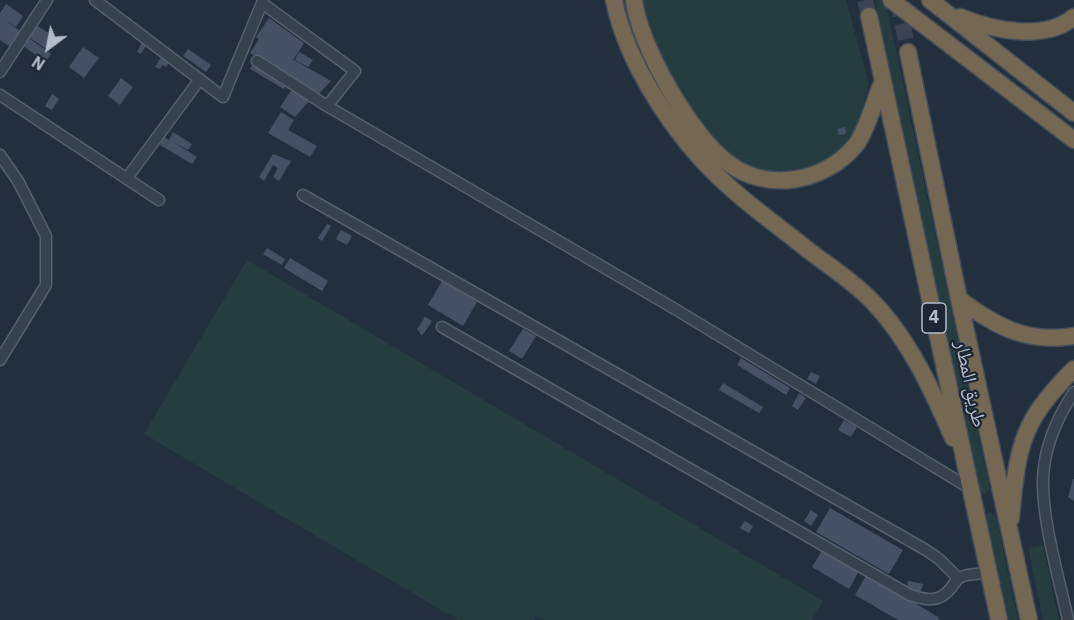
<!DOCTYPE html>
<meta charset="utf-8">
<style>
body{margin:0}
#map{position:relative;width:1074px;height:620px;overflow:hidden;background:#242f3e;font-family:"IBM Plex Sans",sans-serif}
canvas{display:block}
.north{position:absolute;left:18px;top:18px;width:60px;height:60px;-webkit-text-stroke:4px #1d2633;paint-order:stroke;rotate:212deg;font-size:16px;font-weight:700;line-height:24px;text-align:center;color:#b4bcc9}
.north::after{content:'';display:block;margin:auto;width:21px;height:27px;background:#b4bcc9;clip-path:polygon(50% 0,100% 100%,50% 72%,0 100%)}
</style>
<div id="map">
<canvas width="1074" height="620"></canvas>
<div class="north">N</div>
</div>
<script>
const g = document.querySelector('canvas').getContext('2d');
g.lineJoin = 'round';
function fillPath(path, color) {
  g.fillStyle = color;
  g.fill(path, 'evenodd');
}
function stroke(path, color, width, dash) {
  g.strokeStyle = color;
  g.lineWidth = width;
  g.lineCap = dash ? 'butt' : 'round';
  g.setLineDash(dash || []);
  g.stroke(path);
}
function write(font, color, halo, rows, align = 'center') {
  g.font = font + ' "IBM Plex Sans","Noto Naskh Arabic",sans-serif';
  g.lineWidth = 4.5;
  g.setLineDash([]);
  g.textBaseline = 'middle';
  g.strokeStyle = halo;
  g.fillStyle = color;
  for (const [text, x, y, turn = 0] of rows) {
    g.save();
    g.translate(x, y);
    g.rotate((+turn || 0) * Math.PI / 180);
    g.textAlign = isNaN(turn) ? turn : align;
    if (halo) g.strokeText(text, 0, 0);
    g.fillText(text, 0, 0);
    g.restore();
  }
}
const green = new Path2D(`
 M641 0H846L869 84 863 108 855 130 845 148 816 168 777 174 754 168 729 154 714 140 669 76 654 47Z
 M875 0H885L990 490 984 494 980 491Z
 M247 260 823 601 812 620H542L536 617 534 620H458L144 434Z
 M991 512 995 515 997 521 1018 620H1009L986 517 987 513Z
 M1043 545 1059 620H1043L1028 548Z`);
const building = new Path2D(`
 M6 4 23 16 16 27 6 21 20 31 9 46 0 40V13Z
 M269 18 304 43 294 59H292L331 81 318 95 250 53 259 39 256 37Z
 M35 24 56 38 48 50 27 36Z
 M26 36 51 54 45 62 21 44Z
 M142 42 147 44 141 54 137 52Z
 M83 47 99 58 84 78 69 67Z
 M188 49 211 65 206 72 183 56Z
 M299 52 313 60 308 67 295 60Z
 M162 56 170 61 166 67 162 65 160 69 155 67Z
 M254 63 287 83 284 89 250 69Z
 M121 78 133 87 120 105 108 96Z
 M292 89 309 101 295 117 280 107Z
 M52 94 59 99 52 110 45 106Z
 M281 112 294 120 288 130 317 146 310 157 268 133Z
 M845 127 846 134 839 135 837 129Z
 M173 132 192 144 188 150 173 142 197 157 192 164 160 145 164 137 169 140Z
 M273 154 291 161 279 181 273 177 278 168 273 165 264 181 259 177Z
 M327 224 331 226 322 241 318 238Z
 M341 230 352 236 347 245 336 239Z
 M267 248 285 259 282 265 263 254Z
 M290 258 328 281 322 291 284 268Z
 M442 281 477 302 463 326 428 305Z
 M425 317 432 321 422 336 417 329Z
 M523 329 536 336 522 359 509 351Z
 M741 358 790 388 786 395 737 365Z
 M811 372 820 376 816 384 807 379Z
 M723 383 763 407 759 413 719 390Z
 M799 393 806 398 798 410 792 406Z
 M844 420 857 427 851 437 838 430Z
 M1073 479H1074V501L1068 497Z
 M830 508 903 550 889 574 816 532Z
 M811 510 818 515 811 526 804 521Z
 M745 521 753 526 749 533 740 528Z
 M823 549 859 571 849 589 812 567Z
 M867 574 938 617 939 620H898L855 595Z
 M908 581 923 584 921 592 907 588Z`);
const highwayTunnel = new Path2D(`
 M865 0 869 16
 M898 0 908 52`);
const minor = new Path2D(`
 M95 0 223 97 262 3 355 71 327 106 257 61
 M0 72 47 0
 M0 95 159 200
 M327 106 675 309 971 489
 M0 155 18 181 46 236V285L0 360
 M127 178 200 79
 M303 195 926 550 939 559 958 578
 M442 327 910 595C925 600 939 603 950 589 953 586 956 580 959 578 967 573 980 574 989 573
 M1068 620C1059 578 1042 521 1043 479 1044 447 1057 418 1074 392`);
const highway = new Path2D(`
 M614 0C626 63 676 138 723 181 749 206 780 227 808 250 829 266 854 282 872 301 909 339 932 390 953 438
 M634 0C639 45 691 136 728 163 768 193 824 182 855 146 866 133 875 99 882 83
 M891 0 1074 140
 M930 0 1074 113
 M869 16 999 620
 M960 17C993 30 1044 42 1074 17
 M908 52 959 299 1029 620
 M959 299C995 326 1027 344 1074 336
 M1011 518C1014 487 1016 451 1031 423 1041 403 1058 385 1074 369`);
const shields = [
 [934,318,24]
];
const shieldNames = [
 ["4",934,318]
];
const streetNames = [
 ["طريق المطار",970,384,78]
];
fillPath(green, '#263c3f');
fillPath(building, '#455162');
stroke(highwayTunnel, '#3a4453', 16, [16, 8]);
stroke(minor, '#565f6c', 13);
stroke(highway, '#434c59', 19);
stroke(minor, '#38414e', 10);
stroke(highway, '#746855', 16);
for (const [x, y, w] of shields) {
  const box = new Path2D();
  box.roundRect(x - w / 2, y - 15, w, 30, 4.5);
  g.fillStyle = '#1d2633';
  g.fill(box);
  stroke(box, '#b4bcc9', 1.5);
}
write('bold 18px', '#b4bcc9', null, shieldNames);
write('20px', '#b4bcc9', '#1d2633', streetNames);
</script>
